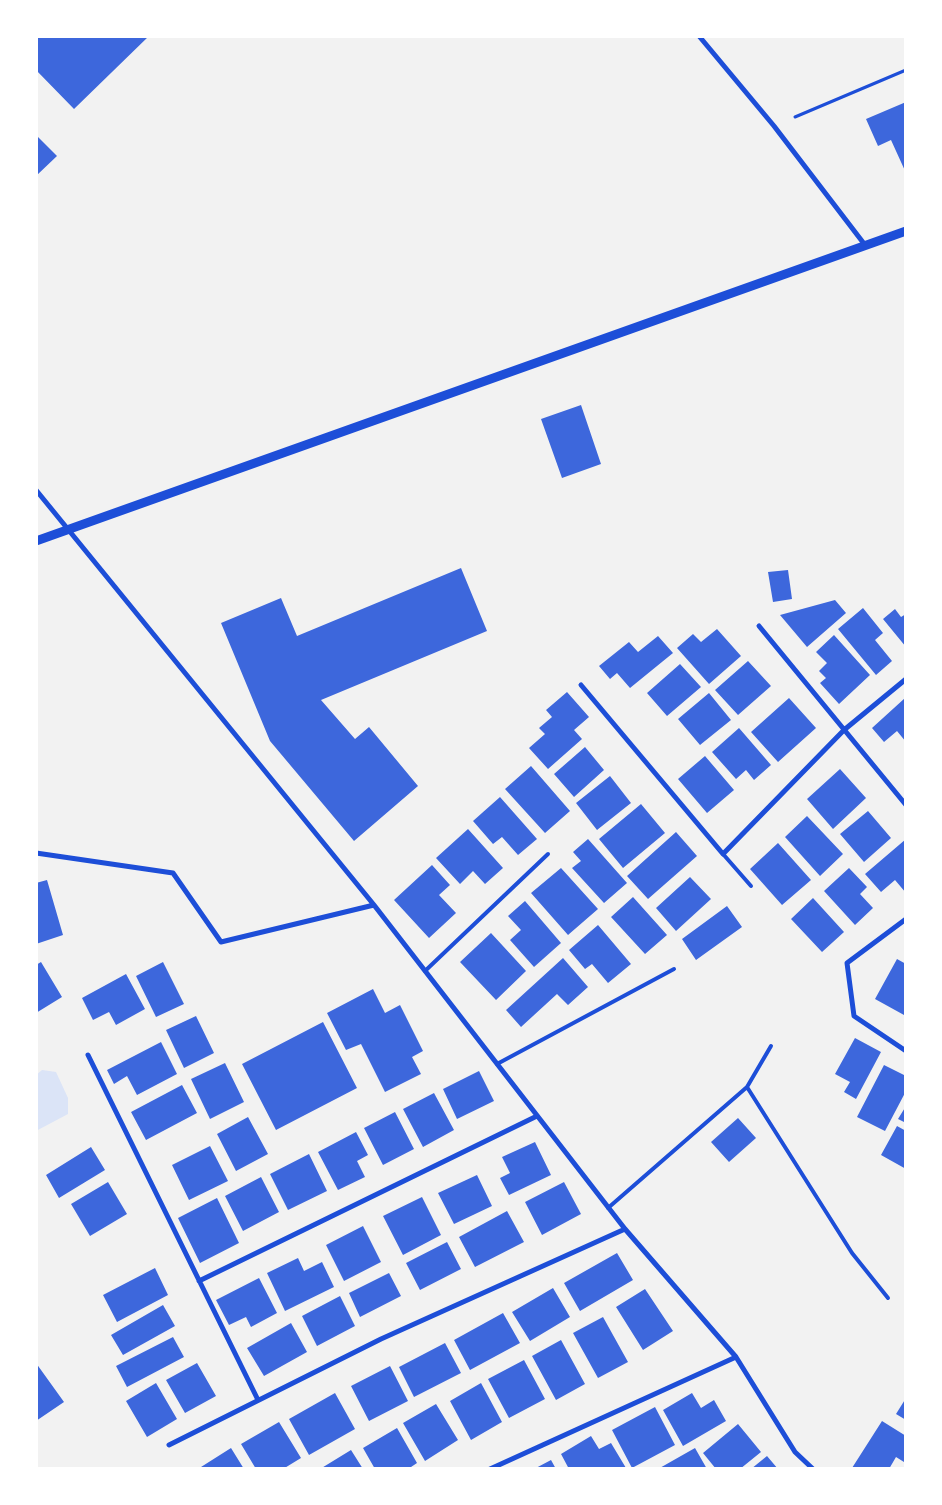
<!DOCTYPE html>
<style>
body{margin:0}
#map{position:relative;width:942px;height:1505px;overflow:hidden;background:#f2f2f2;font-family:Karla,sans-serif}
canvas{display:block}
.frame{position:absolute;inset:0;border:38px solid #fff;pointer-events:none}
</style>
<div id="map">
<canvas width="942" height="1505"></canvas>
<div class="frame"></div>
</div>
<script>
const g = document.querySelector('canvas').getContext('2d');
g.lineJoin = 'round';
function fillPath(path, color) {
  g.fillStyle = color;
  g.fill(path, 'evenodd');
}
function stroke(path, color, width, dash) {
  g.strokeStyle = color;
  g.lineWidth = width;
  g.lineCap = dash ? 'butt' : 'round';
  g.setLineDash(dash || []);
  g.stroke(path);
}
const green = new Path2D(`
 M42 1070 56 1072 68 1098V1114L36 1131V1075Z`);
const building = new Path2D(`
 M36 36H149L74 109 36 70Z
 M906 102V173L891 140 878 146 866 119Z
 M36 135 57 156 36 176Z
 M581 405 601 464 562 478 541 419Z
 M461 568 487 631 321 700 355 739 369 727 418 786 354 841 270 741 221 623 281 598 297 636Z
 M788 570 792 599 773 602 768 572Z
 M835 600 846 613 807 647 780 615Z
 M863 608 883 633 875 640 892 661 876 675 838 629Z
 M895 609 901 617 906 614V647L883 619Z
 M717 629 741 656 709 684 677 648 693 634 701 642Z
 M834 635 870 675 839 704 820 683 826 678 819 671 827 663 816 652Z
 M658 636 673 653 630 688 617 673 610 679 599 666 629 642 638 652Z
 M748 661 771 686 738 715 715 690Z
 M680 664 701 687 667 716 647 693Z
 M567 692 589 717 574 730 582 739 548 769 529 748 545 734 539 728 552 717 546 710Z
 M709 693 731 720 700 745 678 719Z
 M789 698 816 728 778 762 751 732Z
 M905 698 906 742 897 731 884 742 872 728Z
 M739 728 771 765 754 780 746 770 736 779 712 752Z
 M585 747 604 770 574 797 554 774Z
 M705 756 734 790 707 813 678 779Z
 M531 766 570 811 545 833 505 789Z
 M840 769 866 798 833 829 807 799Z
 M610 776 631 803 597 830 576 803Z
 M500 797 537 839 518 855 502 837 493 844 473 821Z
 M641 804 665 833 623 868 599 839Z
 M868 811 891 838 864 862 840 834Z
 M807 816 843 854 820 876 785 837Z
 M468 829 503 868 485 884 473 871 460 884 436 858Z
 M676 832 697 856 648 899 627 876Z
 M588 839 627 883 604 903 572 868 581 861 573 852Z
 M906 839V893L895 880 881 892 865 874Z
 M778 843 811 880 782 905 750 869Z
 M432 865 450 885 439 895 456 913 429 938 394 900Z
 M561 868 598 909 568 935 531 893Z
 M849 868 867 887 860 894 873 908 855 925 824 891Z
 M690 877 711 899 676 931 656 908Z
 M47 880 63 935 36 944V883Z
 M633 897 667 935 645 954 611 917Z
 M813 898 844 932 822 952 791 919Z
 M525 901 561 943 534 967 510 940 521 930 508 916Z
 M727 906 742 927 696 960 682 939Z
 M598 925 631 964 608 983 592 964 585 969 569 950Z
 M491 933 526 971 496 1000 460 962Z
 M563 958 588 987 568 1005 557 994 521 1027 506 1010Z
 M897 959 906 964V1011L904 1015 875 999Z
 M41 962 62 997 36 1013V965Z
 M163 962 184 1004 156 1017 136 976Z
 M126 974 145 1009 116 1025 109 1012 93 1020 82 998Z
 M373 989 385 1013 400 1005 423 1051 412 1057 421 1074 385 1092 361 1044 346 1050 327 1013Z
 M196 1016 214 1053 184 1068 166 1030Z
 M323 1022 357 1088 276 1130 242 1064Z
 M855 1038 881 1052 856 1099 844 1092 850 1082 835 1074Z
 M161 1042 177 1074 137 1095 127 1076 114 1084 107 1070Z
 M225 1063 244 1102 210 1119 191 1079Z
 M884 1065 906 1076V1091L885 1131 857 1117Z
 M479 1071 494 1101 457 1119 443 1089Z
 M182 1085 197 1113 146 1140 131 1112Z
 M434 1093 454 1130 423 1147 403 1109Z
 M906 1106V1123L898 1119Z
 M395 1112 414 1149 383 1165 364 1128Z
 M248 1117 268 1154 236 1171 217 1134Z
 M738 1118 756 1138 729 1162 711 1142Z
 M897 1126 906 1131V1169L881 1155Z
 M356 1132 368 1155 357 1161 365 1177 338 1190 318 1152Z
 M535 1142 551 1175 509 1195 500 1178 510 1173 502 1157Z
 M210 1146 228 1181 189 1200 172 1165Z
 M91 1147 105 1170 59 1198 46 1175Z
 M309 1154 327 1191 288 1210 270 1174Z
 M477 1175 492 1206 454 1224 438 1193Z
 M261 1177 279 1212 243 1231 225 1196Z
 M108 1182 127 1214 90 1236 71 1204Z
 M564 1182 581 1214 542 1235 525 1202Z
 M422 1197 441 1235 403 1255 383 1216Z
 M217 1198 239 1243 200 1263 178 1218Z
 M507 1211 524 1242 475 1267 459 1237Z
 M363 1226 381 1262 344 1281 326 1245Z
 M447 1242 461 1269 420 1290 406 1263Z
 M617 1253 633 1280 580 1311 564 1283Z
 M298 1258 304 1271 322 1262 334 1287 285 1311 267 1273Z
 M155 1268 168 1295 117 1322 103 1295Z
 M389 1273 401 1296 360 1317 349 1293Z
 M259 1278 277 1313 251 1327 246 1317 229 1325 216 1300Z
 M553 1288 570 1317 530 1341 512 1312Z
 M645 1289 673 1331 643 1350 616 1307Z
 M340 1296 355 1326 317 1346 302 1316Z
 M163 1305 175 1326 123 1355 111 1335Z
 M503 1313 520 1343 470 1370 454 1340Z
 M603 1317 628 1362 598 1378 573 1333Z
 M291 1323 307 1352 264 1376 247 1348Z
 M173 1337 184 1357 127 1387 116 1366Z
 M561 1340 585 1384 556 1400 532 1356Z
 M445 1343 461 1373 414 1397 399 1367Z
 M524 1360 545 1399 509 1418 488 1379Z
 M36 1363 64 1402 36 1421Z
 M197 1363 216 1396 185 1413 166 1380Z
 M390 1366 408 1401 369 1421 351 1386Z
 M156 1383 177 1419 147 1437 126 1401Z
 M481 1383 502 1422 471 1440 450 1401Z
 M335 1393 355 1429 309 1455 289 1419Z
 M692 1393 701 1408 714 1400 726 1421 683 1446 663 1410Z
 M906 1398V1420L896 1414Z
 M436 1404 458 1440 425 1461 403 1423Z
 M655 1407 675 1445 632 1468 612 1430Z
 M882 1421 906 1436V1459L904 1462 896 1457 889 1469H853L852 1468Z
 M279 1422 301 1458 283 1469H256L241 1444Z
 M738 1424 761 1452 740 1469H716L703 1453Z
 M397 1428 417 1463 408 1469H375L363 1448Z
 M591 1436 599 1449 611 1443 626 1468 569 1469 561 1454Z
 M231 1448 244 1469H202L201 1467Z
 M695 1448 707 1469H658Z
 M351 1450 363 1469H320Z
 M767 1456 778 1469H751Z
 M551 1460 556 1469H534Z`);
const path = new Path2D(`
 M795 117 906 70`);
const service = new Path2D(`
 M723 854 751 886
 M425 971 548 854
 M497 1064 674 969
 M747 1087 852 1253 888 1298
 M608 1208 747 1087 771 1046`);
const minor = new Path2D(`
 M699 36 774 126 865 245
 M36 490 374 905 625 1229 736 1357 795 1452 813 1469
 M759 626 906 805
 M581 685 723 854 844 730 906 679
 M36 853 173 873 221 942 374 905
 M906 919 847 963 854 1016 906 1051
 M88 1055 258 1400
 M199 1281 537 1116
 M169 1445 381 1339 625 1229
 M490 1469 736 1357`);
const tertiary = new Path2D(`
 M36 541 906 231`);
fillPath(green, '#dbe4f7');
fillPath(building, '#3d67dc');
stroke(path, '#1d4ed8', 3);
stroke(service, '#1d4ed8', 4);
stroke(minor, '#1d4ed8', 5);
stroke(tertiary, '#1d4ed8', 9);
</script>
